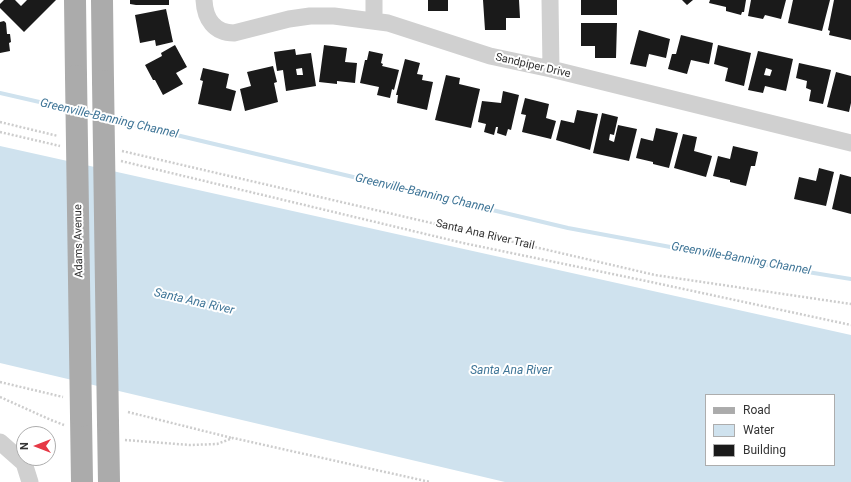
<!DOCTYPE html>
<style>
body{margin:0}
#map{position:relative;width:851px;height:482px;overflow:hidden;background:#fff;font-family:Roboto,sans-serif}
canvas{display:block}
.legend{position:absolute;left:705px;top:394px;width:130px;height:72px;box-sizing:border-box;background:#fff;border:1px solid #adadad;margin:0;padding:5px 7px;list-style:none;font-size:12px;color:#333}
.legend li{display:flex;align-items:center;gap:8px;height:20px}
.legend b{width:20px;border:1px solid #adadad}
.north{position:absolute;left:16px;top:426px;width:40px;height:40px;box-sizing:border-box;background:#fff;border:1px solid #adadad;border-radius:50%;rotate:270deg;font-size:11px;font-weight:700;line-height:16px;text-align:center;color:#333}
.north::after{content:'';display:block;margin:auto;width:14px;height:18px;background:#e63946;clip-path:polygon(50% 0,100% 100%,50% 72%,0 100%)}
</style>
<div id="map">
<canvas width="851" height="482"></canvas>
<ul class="legend">
<li><b style="height:5px;background:#ababab"></b>Road</li>
<li><b style="height:11px;background:#cfe2ee"></b>Water</li>
<li><b style="height:11px;background:#1a1a1a"></b>Building</li>
</ul>
<div class="north">N</div>
</div>
<script>
const g = document.querySelector('canvas').getContext('2d');
g.lineJoin = 'round';
function fillPath(path, color) {
  g.fillStyle = color;
  g.fill(path, 'evenodd');
}
function stroke(path, color, width, dash) {
  g.strokeStyle = color;
  g.lineWidth = width;
  g.lineCap = dash ? 'butt' : 'round';
  g.setLineDash(dash || []);
  g.stroke(path);
}
function write(font, color, halo, rows, align = 'center') {
  g.font = font + ' Roboto,sans-serif';
  g.lineWidth = 4;
  g.setLineDash([]);
  g.textBaseline = 'middle';
  g.strokeStyle = halo;
  g.fillStyle = color;
  for (const [text, x, y, turn = 0] of rows) {
    g.save();
    g.translate(x, y);
    g.rotate((+turn || 0) * Math.PI / 180);
    g.textAlign = isNaN(turn) ? turn : align;
    if (halo) g.strokeText(text, 0, 0);
    g.fillText(text, 0, 0);
    g.restore();
  }
}
const water = new Path2D(`
 M0 146 851 335V482H505L0 363ZM706 395H834V465H706Z`);
const stream = new Path2D(`
 M0 93 70 109
 M82 112 97 116
 M109 119 568 228 789 269 851 279`);
const building = new Path2D(`
 M4 0H15L21 6 27 0H56L24 32 0 8V4Z
 M130 0H169V5H136L130 4Z
 M428 0H448V11H428Z
 M483 0H519L520 18H506V30H485Z
 M581 0H617V15H581Z
 M682 0H693L687 5Z
 M710 0H746L744 12H742L741 15 726 11V7L709 3Z
 M751 0H786L781 19 765 15 763 19 748 16Z
 M793 0H830L822 31 788 23Z
 M834 0H851V40L829 35 830 31 828 30Z
 M166 9 173 42 156 46 155 40 140 43 135 15Z
 M4 21 6 23 7 34H10L11 42 9 43 10 51 0 53V22Z
 M581 23H617L616 58H595V46H581Z
 M639 30 670 39 666 58 649 54 646 67 630 64Z
 M681 35 713 43 709 64 691 60 687 74 668 69 672 54H676Z
 M175 45 187 67 176 73 183 84 163 95 155 80H153L145 65 162 56 161 53Z
 M324 45 347 48 345 62 357 63 355 83 337 81V84L319 82Z
 M718 45 751 53 744 86 725 81 728 68 714 64Z
 M295 49 296 55 311 53 316 86 286 91 283 70 277 71 274 52ZM302 68 303 75H297L296 69Z
 M369 51 383 54 381 63 383 64 382 66 399 70 394 90 392 89 390 98 377 95 379 87 360 83 365 60H367Z
 M758 51 793 59 786 91 765 86 763 93 748 90ZM766 68 772 70 770 76 764 75Z
 M405 59 420 63 417 74 423 75 422 80 433 82 427 110 397 103 398 95H396Z
 M799 63 831 70 823 104 809 101 811 90 806 88 807 81 796 78Z
 M273 66 277 82 274 83 278 102 245 111 240 89 251 86 247 72Z
 M203 68 229 74 226 88 236 91 231 111 198 104 203 81 200 80Z
 M836 72 851 76V103L849 112 827 107Z
 M446 75 460 78 459 84 480 89 471 128 435 120Z
 M503 91 519 95 511 130 508 129 506 136 497 133 498 127H496L494 135 484 132 486 124 478 122 482 101 501 103Z
 M525 98 549 104 546 118 556 121 551 139 522 132 526 115 521 114Z
 M577 110 598 114 590 150 556 140 561 120 574 123Z
 M602 113 618 117 614 135 610 134 609 140 614 142 618 125 637 129 629 161 593 153Z
 M656 128 678 133 669 168 653 164V162L636 158 641 138 653 141Z
 M683 134 697 137 694 151 712 156 706 177 674 168Z
 M733 146 758 152 755 166H751L746 186 730 182V180L713 176 718 156 730 159Z
 M819 168 834 172 826 206 794 199 799 177 816 181Z
 M840 174 851 177V214L832 209Z`);
const path = new Path2D(`
 M0 122 58 136
 M0 132 60 146
 M122 151 655 275 851 304
 M121 161 463 243 651 282 851 325
 M0 382 63 397
 M0 397 51 420 64 425
 M128 412 232 438
 M125 440 190 445 217 444 233 438 430 482`);
const minor = new Path2D(`
 M204 0C205 19 214 33 234 33L289 19 310 16H334L388 23 490 56 551 69 851 143
 M374 0V21
 M550 0 551 69
 M0 442 24 463 30 482`);
const major = new Path2D(`
 M75 0 76 76
 M102 0 103 81
 M81 416 82 482
 M108 423 109 482`);
const majorBridge = new Path2D(`
 M76 76 81 416
 M103 81 108 423`);
const streetNames = [
 ["Sandpiper Drive",533,66,13],
 ["Santa Ana River Trail",485,235,13],
 ["Adams Avenue",79,241,-91]
];
const waterNames = [
 ["Greenville-Banning Channel",109,119,13],
 ["Greenville-Banning Channel",424,194,13],
 ["Greenville-Banning Channel",741,259,10],
 ["Santa Ana River",194,302,13],
 ["Santa Ana River",511,371]
];
fillPath(water, '#cfe2ee');
stroke(stream, '#cfe2ee', 4);
fillPath(building, '#1a1a1a');
stroke(path, '#cdcdcd', 2.5, [2, 2]);
stroke(minor, '#d0d0d0', 17);
stroke(major, '#ababab', 22);
stroke(majorBridge, '#ababab', 22);
write('11px', '#333', '#fff', streetNames);
write('italic 12px', '#3f7597', '#fff', waterNames);
</script>
